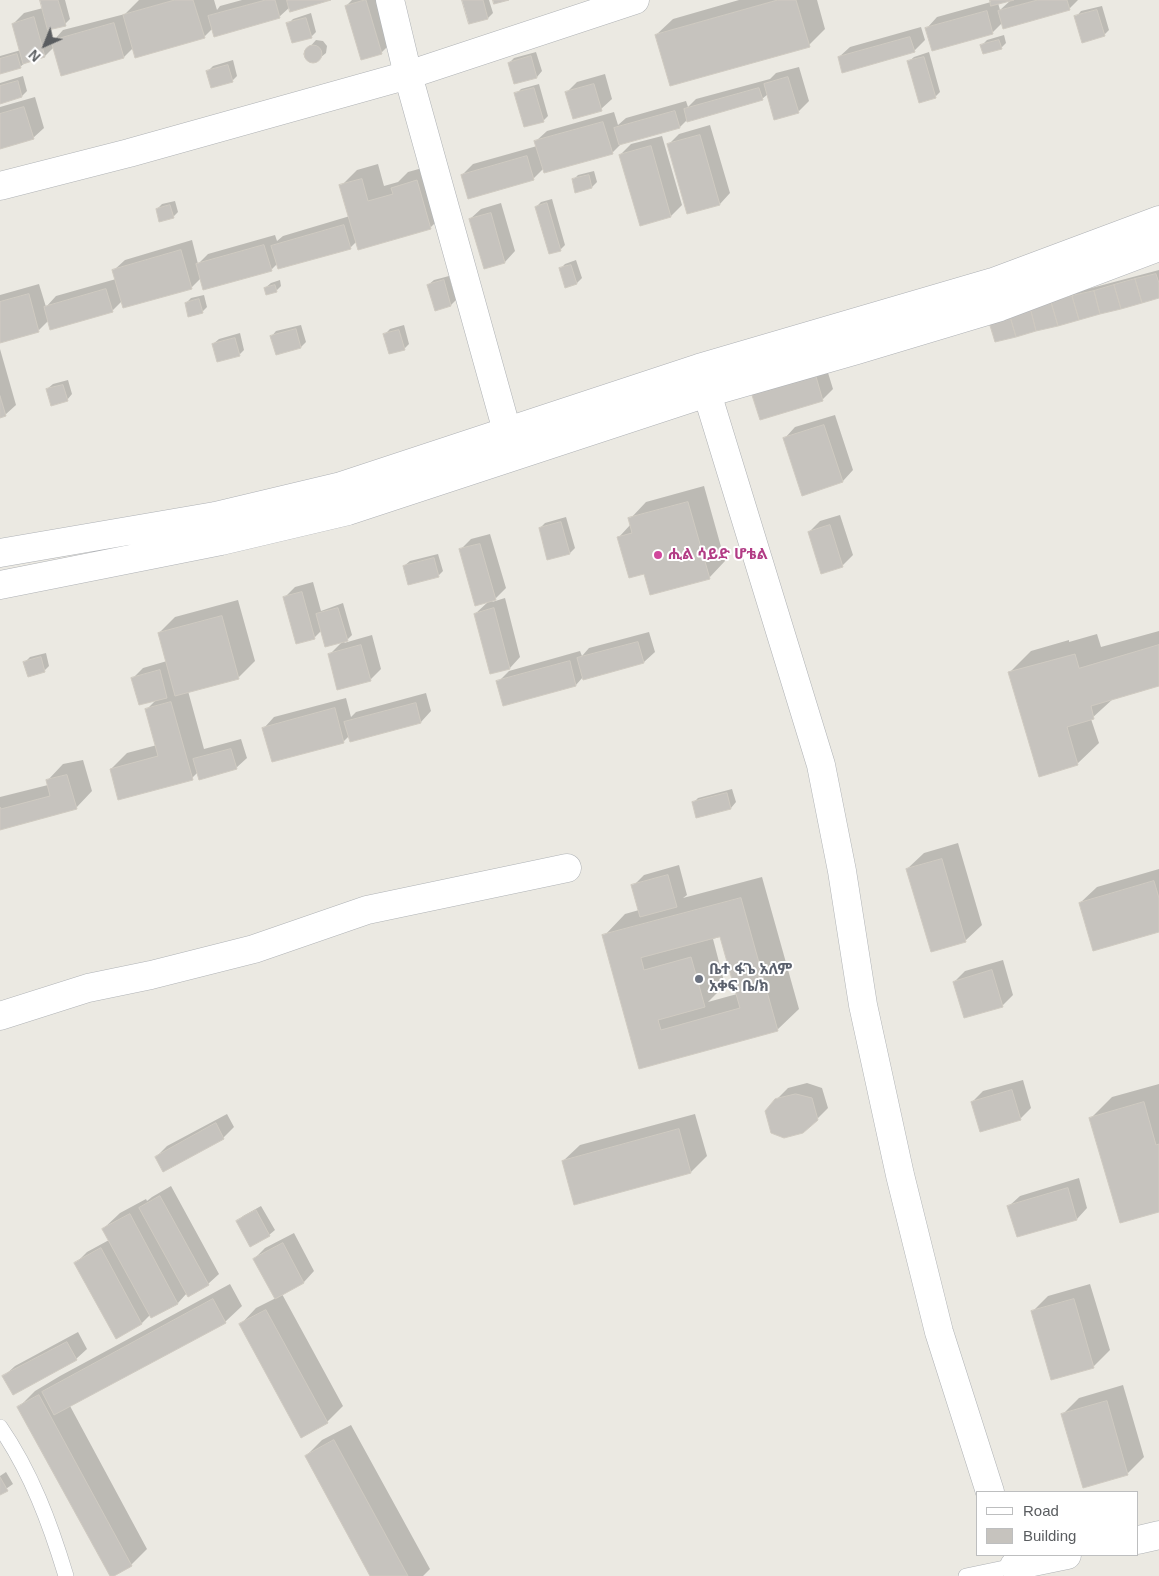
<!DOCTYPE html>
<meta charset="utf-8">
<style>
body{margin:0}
#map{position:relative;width:1159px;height:1576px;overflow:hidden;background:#ebe9e2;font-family:Arial,sans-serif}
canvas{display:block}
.legend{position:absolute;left:976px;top:1491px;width:162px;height:65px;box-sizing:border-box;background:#fff;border:1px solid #bdbebf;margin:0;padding:6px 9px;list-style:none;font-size:15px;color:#5a5d60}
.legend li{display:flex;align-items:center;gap:10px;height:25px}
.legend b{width:25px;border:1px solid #bdbebf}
.north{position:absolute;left:20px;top:20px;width:50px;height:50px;-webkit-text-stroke:4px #fff;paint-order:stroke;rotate:224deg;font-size:14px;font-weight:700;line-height:20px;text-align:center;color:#5a5d60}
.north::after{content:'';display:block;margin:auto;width:18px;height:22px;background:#5a5d60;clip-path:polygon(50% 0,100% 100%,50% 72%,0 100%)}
</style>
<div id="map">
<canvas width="1159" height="1576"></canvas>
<ul class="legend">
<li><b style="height:6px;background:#fff"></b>Road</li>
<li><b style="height:14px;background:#c6c3be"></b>Building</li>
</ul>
<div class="north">N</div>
</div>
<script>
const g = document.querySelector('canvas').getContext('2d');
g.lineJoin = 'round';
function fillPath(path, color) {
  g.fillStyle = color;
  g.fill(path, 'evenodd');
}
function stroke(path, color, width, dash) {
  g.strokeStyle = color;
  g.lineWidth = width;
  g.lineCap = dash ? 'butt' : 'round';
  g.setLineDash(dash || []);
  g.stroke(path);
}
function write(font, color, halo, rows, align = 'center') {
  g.font = font + ' Arial,"Noto Sans Ethiopic",sans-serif';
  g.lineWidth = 4;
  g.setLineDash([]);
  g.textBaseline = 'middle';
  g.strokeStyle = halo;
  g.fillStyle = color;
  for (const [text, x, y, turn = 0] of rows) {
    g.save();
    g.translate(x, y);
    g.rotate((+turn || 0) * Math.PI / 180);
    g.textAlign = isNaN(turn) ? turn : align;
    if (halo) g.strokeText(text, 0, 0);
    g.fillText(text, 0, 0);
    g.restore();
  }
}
const shadow = new Path2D(`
 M41 0H65L70 19 65 24 51 28 54 40 63 30 125 14 139 0H214L217 10 220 6 242 0H327L290 7 279 17 213 28 204 37 134 47 124 57 62 74 54 47 45 56 26 62 20 67 0 73V56L21 50 13 24 24 13 43 8Z
 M352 0H380L392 42 381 53 346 6Z
 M464 0H489L493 13 488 18Z
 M739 0H817L825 29 809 45 656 35 673 19Z
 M991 0H1009L998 3 1000 10 1011 0H1078L1069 9 1002 23 993 32 933 49 927 28 937 17 991 2Z
 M1102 6 1109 30 1104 35 1076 17 1081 11Z
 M311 13 316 32 311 37 288 24 293 19Z
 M921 27 925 40 914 51 839 57 850 47Z
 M1004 35 1006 43 1001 48 982 45 987 40Z
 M316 40 323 41 327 46 326 53 315 62 309 61 305 57 306 51Z
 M536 52 542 71 537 77 515 83 509 63 514 58Z
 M929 52 940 92 935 97 908 62 914 57Z
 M233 60 237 76 232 81 208 71 213 66Z
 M799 67 809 101 798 112 768 94 762 99 688 119 680 127 622 143 612 153 544 168 533 179 462 175 473 164 537 146 536 141 547 131 614 112 618 125 626 118 686 101 688 107 696 99 770 79 776 73Z
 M605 74 612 99 601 109 566 93 577 82Z
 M23 76 27 91 22 96 0 102V83Z
 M539 84 548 116 543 121 516 94 521 89Z
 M35 97 44 128 33 138 0 148V107Z
 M710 125 730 193 720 204 668 145 679 134Z
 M662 136 682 205 671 216 640 224 620 155 631 144Z
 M378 164 384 186 398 182 408 172 433 165 446 212 430 228 357 241 350 248 277 264 271 270 201 278 191 288 122 301 112 311 49 320 39 330 0 341V295L39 284 46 307 56 296 116 279 114 270 125 260 192 240 198 264 208 254 275 235 277 241 283 236 350 216 341 186 357 170Z
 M594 171 597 182 592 187 573 180 578 175Z
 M552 199 565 245 560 250 536 207 541 202Z
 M175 201 178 212 173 217 157 209 162 204Z
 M501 203 515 251 505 262 470 219 481 209Z
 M576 260 582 278 577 283 560 269 565 264Z
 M1159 270V297L994 314Z
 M449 276 456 300 451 305 428 285 434 280Z
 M280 280 281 286 276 291 265 288 271 283Z
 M204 295 207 307 202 312 186 303 191 298Z
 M301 325 306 342 301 347 271 337 276 331Z
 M404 325 409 344 404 349 385 334 390 329Z
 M240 333 244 350 239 355 213 344 219 339Z
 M0 349 16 405 5 415 0 417Z
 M825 363 833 389 822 400 760 419Z
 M68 380 72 394 67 400 47 389 53 384Z
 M835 415 853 470 843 481 785 438 795 427Z
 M704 486 725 561 709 578 644 573 619 537 631 524 630 519 646 502Z
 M840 515 853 555 842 566 809 532 820 521Z
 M566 517 575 548 570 553 540 528 545 523Z
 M490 534 506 588 492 602 505 598 520 657 510 668 475 614 489 601 460 550 471 539Z
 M438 554 443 571 438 576 404 566 410 561Z
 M313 582 321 611 343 603 352 635 344 643 372 635 381 669 370 680 329 655 343 641 322 630 314 638 284 598 295 587Z
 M238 600 255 661 239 677 188 691 204 749 241 739 247 758 236 768 198 772 192 778 111 769 127 753 157 745 147 709 157 699 133 678 143 668 167 661 159 633 175 617Z
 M1159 631V685L1114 698 1091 719 1099 743 1077 764 1010 672 1031 651 1069 640V642L1097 634 1101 647Z
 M649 632 655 652 644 662 583 677 576 685 504 704 498 682 509 671 580 651 582 656 589 648Z
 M46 653 49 666 44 671 25 662 30 657Z
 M426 693 431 711 421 722 349 736 344 741 273 761 264 728 274 717 346 698 351 717 356 712Z
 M83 760 92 791 76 808 0 828V797L48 785 47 781 63 764Z
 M732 789 736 802 731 808 693 803 698 798Z
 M958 843 982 925 965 941 907 869 924 853Z
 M679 865 687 895 683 898 762 877 799 1009 777 1030 640 1067 604 936 625 914 639 910 633 886 644 875ZM720 935 737 994 708 1002 725 985 713 939Z
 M1159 869V931L1080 903 1097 887Z
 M1003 960 1013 995 1002 1006 954 982 965 971Z
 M1023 1080 1031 1108 1020 1119 972 1102 983 1091Z
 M807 1083 822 1088 828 1108 817 1119 776 1100 788 1088Z
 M1159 1084V1211L1091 1118 1112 1097Z
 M227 1114 234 1127 223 1138 156 1157 167 1146Z
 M695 1114 707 1156 691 1172 563 1161 580 1145Z
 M1079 1178 1087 1208 1077 1219 1009 1206 1020 1196Z
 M171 1186 219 1274 208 1284 187 1293 178 1303 151 1317 150 1315 142 1323 116 1337 76 1263 87 1252 109 1240 103 1229 120 1213 146 1199 147 1201 152 1197Z
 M261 1206 275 1230 269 1235 238 1221 243 1216Z
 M294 1233 314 1271 304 1282 282 1294 343 1406 327 1422 240 1325 256 1308 276 1298 254 1259 265 1248Z
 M230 1284 242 1306 225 1322 70 1406 147 1549 131 1565 19 1407 35 1391 60 1376Z
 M1090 1284 1110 1350 1093 1367 1032 1312 1048 1296Z
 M78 1332 87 1349 76 1359 4 1376 15 1366Z
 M1123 1385 1144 1457 1128 1473 1083 1486 1063 1414 1079 1398Z
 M351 1425 430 1569 423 1576H371L306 1456 322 1440Z
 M6 1472 13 1484 0 1493V1476Z`);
const building = new Path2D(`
 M40 0H58L66 26 48 30Z
 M175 0H193L205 38 135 58 123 15Z
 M266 0H275L280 18 214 37 208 16Z
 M287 0H331L290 12Z
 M366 0 382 54 361 60 345 6Z
 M462 0H483L488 19 469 24Z
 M493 0H509L494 4Z
 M778 0H796L810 47 670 86 655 35Z
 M990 0H1014L991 6Z
 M1038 0H1067L1070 10 1003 29 998 11Z
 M1097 10 1105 36 1082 43 1074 16Z
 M987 11 993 34 932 51 925 28Z
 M34 17 45 57 23 64 12 24Z
 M306 18 312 38 292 43 286 23Z
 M114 23 124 58 61 76 51 41Z
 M910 37 915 52 842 73 838 57Z
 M999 40 1002 49 983 54 980 45Z
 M304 54a9 9 0 1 1 18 0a9 9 0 1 1-18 0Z
 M17 54 21 68 0 74V59Z
 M531 56 537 78 514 84 508 63Z
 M924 57 936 98 919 103 907 61Z
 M228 65 233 82 211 88 206 71Z
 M788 77 799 113 774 120 764 84Z
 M18 81 22 97 0 104V86Z
 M594 84 602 111 573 119 565 92Z
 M534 88 544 122 524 127 514 93Z
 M759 88 763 100 687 122 684 109Z
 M24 107 34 139 0 149V114Z
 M675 111 680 128 619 145 614 128Z
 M603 122 613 154 544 173 534 141Z
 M700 135 720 205 687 214 667 144Z
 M651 146 671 217 640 226 619 155Z
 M527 156 534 180 468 199 461 175Z
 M589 175 592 188 575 193 572 179Z
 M362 179 368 201 393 194 391 188 417 180 431 229 358 250 339 185Z
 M547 203 561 251 549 254 535 207Z
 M170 205 174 218 159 222 156 209Z
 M491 213 505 263 484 269 469 219Z
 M344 225 351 249 278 269 271 246Z
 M264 245 272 271 203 290 196 264Z
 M181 250 192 289 123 308 112 270Z
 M571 265 577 284 565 288 559 268Z
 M1156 274 1159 283V298L1142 303 1135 279Z
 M1135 279 1142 303 1121 309 1114 285Z
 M444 280 451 306 435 311 427 285Z
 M275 285 277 292 266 295 264 288Z
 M1114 285 1121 309 1100 314 1094 291Z
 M106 289 113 312 50 330 44 307Z
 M1094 291 1100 314 1079 320 1072 296Z
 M29 294 39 332 0 343V302Z
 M1072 296 1079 320 1058 326 1051 302Z
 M199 299 203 313 188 317 185 303Z
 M1051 302 1058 326 1036 331 1030 307Z
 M1030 307 1036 331 1016 337 1009 313Z
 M1009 313 1016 337 995 342 988 319Z
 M296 329 301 348 276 355 270 336Z
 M399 330 405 350 389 354 383 334Z
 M235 338 240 356 217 362 212 344Z
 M815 373 823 401 760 420 751 392Z
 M63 385 68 401 51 406 46 389Z
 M0 396 6 416 0 418Z
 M824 425 843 482 802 496 783 438Z
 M688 502 710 579 650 595 644 574 629 578 617 537 632 533 628 518Z
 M561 522 570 554 547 560 539 528Z
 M830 525 843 567 821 574 808 532Z
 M480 544 496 600 475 606 459 549Z
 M434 558 439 577 408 585 403 566Z
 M302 592 315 639 296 644 283 597Z
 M338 608 348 641 325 647 316 614Z
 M494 608 510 669 490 674 474 614Z
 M222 616 239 679 175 696 158 633Z
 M638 642 644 663 583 680 577 658Z
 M361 645 371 681 337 690 328 654Z
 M1159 645V686L1091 706 1094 719 1067 727 1078 765 1039 777 1008 672 1075 654 1079 668Z
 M41 657 45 672 28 677 23 662Z
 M570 661 576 686 503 706 496 681Z
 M160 670 167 698 139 705 131 678Z
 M171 702 193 780 118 800 110 769 158 756 145 709Z
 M416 703 421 723 350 742 344 722Z
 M335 708 344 743 272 762 262 728Z
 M231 749 237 769 199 780 193 759Z
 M67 775 77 809 0 830V807L1 809 50 796 46 780Z
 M727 793 731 809 696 818 692 802Z
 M942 859 966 942 931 952 906 869Z
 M668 875 677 907 640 917 631 885Z
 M1154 881 1159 898V932L1093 951 1079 903Z
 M741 898 778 1031 639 1069 602 935ZM720 937 740 1008 661 1030 658 1020 705 1007 691 957 644 970 641 958Z
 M992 970 1003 1007 964 1018 953 982Z
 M1012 1090 1021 1120 980 1132 971 1102Z
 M796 1094 812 1098 818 1120 803 1133 784 1138 771 1133 765 1111 775 1099Z
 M1144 1102 1156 1145 1159 1144V1212L1120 1223 1089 1118Z
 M216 1123 224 1139 163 1172 155 1157Z
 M679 1129 691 1173 574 1205 562 1161Z
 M1068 1188 1077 1220 1017 1237 1007 1206Z
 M160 1196 209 1285 188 1297 139 1208Z
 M256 1210 270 1236 250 1247 236 1221Z
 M130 1214 178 1304 151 1318 102 1229Z
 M283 1243 304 1283 275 1299 253 1259Z
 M101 1248 142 1324 116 1339 74 1263Z
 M213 1299 226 1323 54 1415 42 1392Z
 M1074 1299 1094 1368 1051 1380 1031 1311Z
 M266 1310 328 1423 301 1438 239 1324Z
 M67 1342 77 1360 13 1395 2 1376Z
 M39 1395 132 1566 114 1576H110L17 1407Z
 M1107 1401 1128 1475 1083 1488 1061 1414Z
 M334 1440 408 1576H370L305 1456Z
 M0 1477 8 1491 0 1495Z`);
const service = new Path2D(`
 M0 1427C31 1472 50 1523 66 1576
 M966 1576 1014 1566`);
const minor = new Path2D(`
 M390 0 408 75 507 431
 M0 186 129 153 408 75 635 0
 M707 393 821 765 842 871 863 1005 900 1175 939 1332 990 1492
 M0 1016 88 988 151 975 254 949 367 910 567 868
 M1138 1540 1159 1535
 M1014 1566 1067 1555`);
const secondary = new Path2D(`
 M0 553 215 516 341 486 699 368 993 282 1159 220
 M0 585 221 541 348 511 707 393 857 350 1000 307 1159 247`);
const markers = [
 [658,555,5,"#d1479c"],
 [699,979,5,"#6b7280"]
];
const hotelNames = [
 ["ሒል ሳይድ ሆቴል",668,555]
];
const worshipNames = [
 ["ቤተ ፋጌ አለም",709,970],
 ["አቀፍ ቤ/ክ",709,987]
];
fillPath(shadow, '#0003');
fillPath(building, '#c6c3be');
stroke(building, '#cfcac1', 1);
stroke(service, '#afb2b5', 16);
stroke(minor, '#afb2b5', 29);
stroke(secondary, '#aeb1b5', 29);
stroke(service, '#fff', 15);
stroke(minor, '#fff', 28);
stroke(secondary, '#fff', 28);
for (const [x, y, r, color] of markers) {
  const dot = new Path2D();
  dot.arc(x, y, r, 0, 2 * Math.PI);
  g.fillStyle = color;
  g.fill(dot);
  stroke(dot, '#fff', 2);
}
write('bold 15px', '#b23c85', '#fff', hotelNames, 'left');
write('bold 15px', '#5b616d', '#fff', worshipNames, 'left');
</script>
